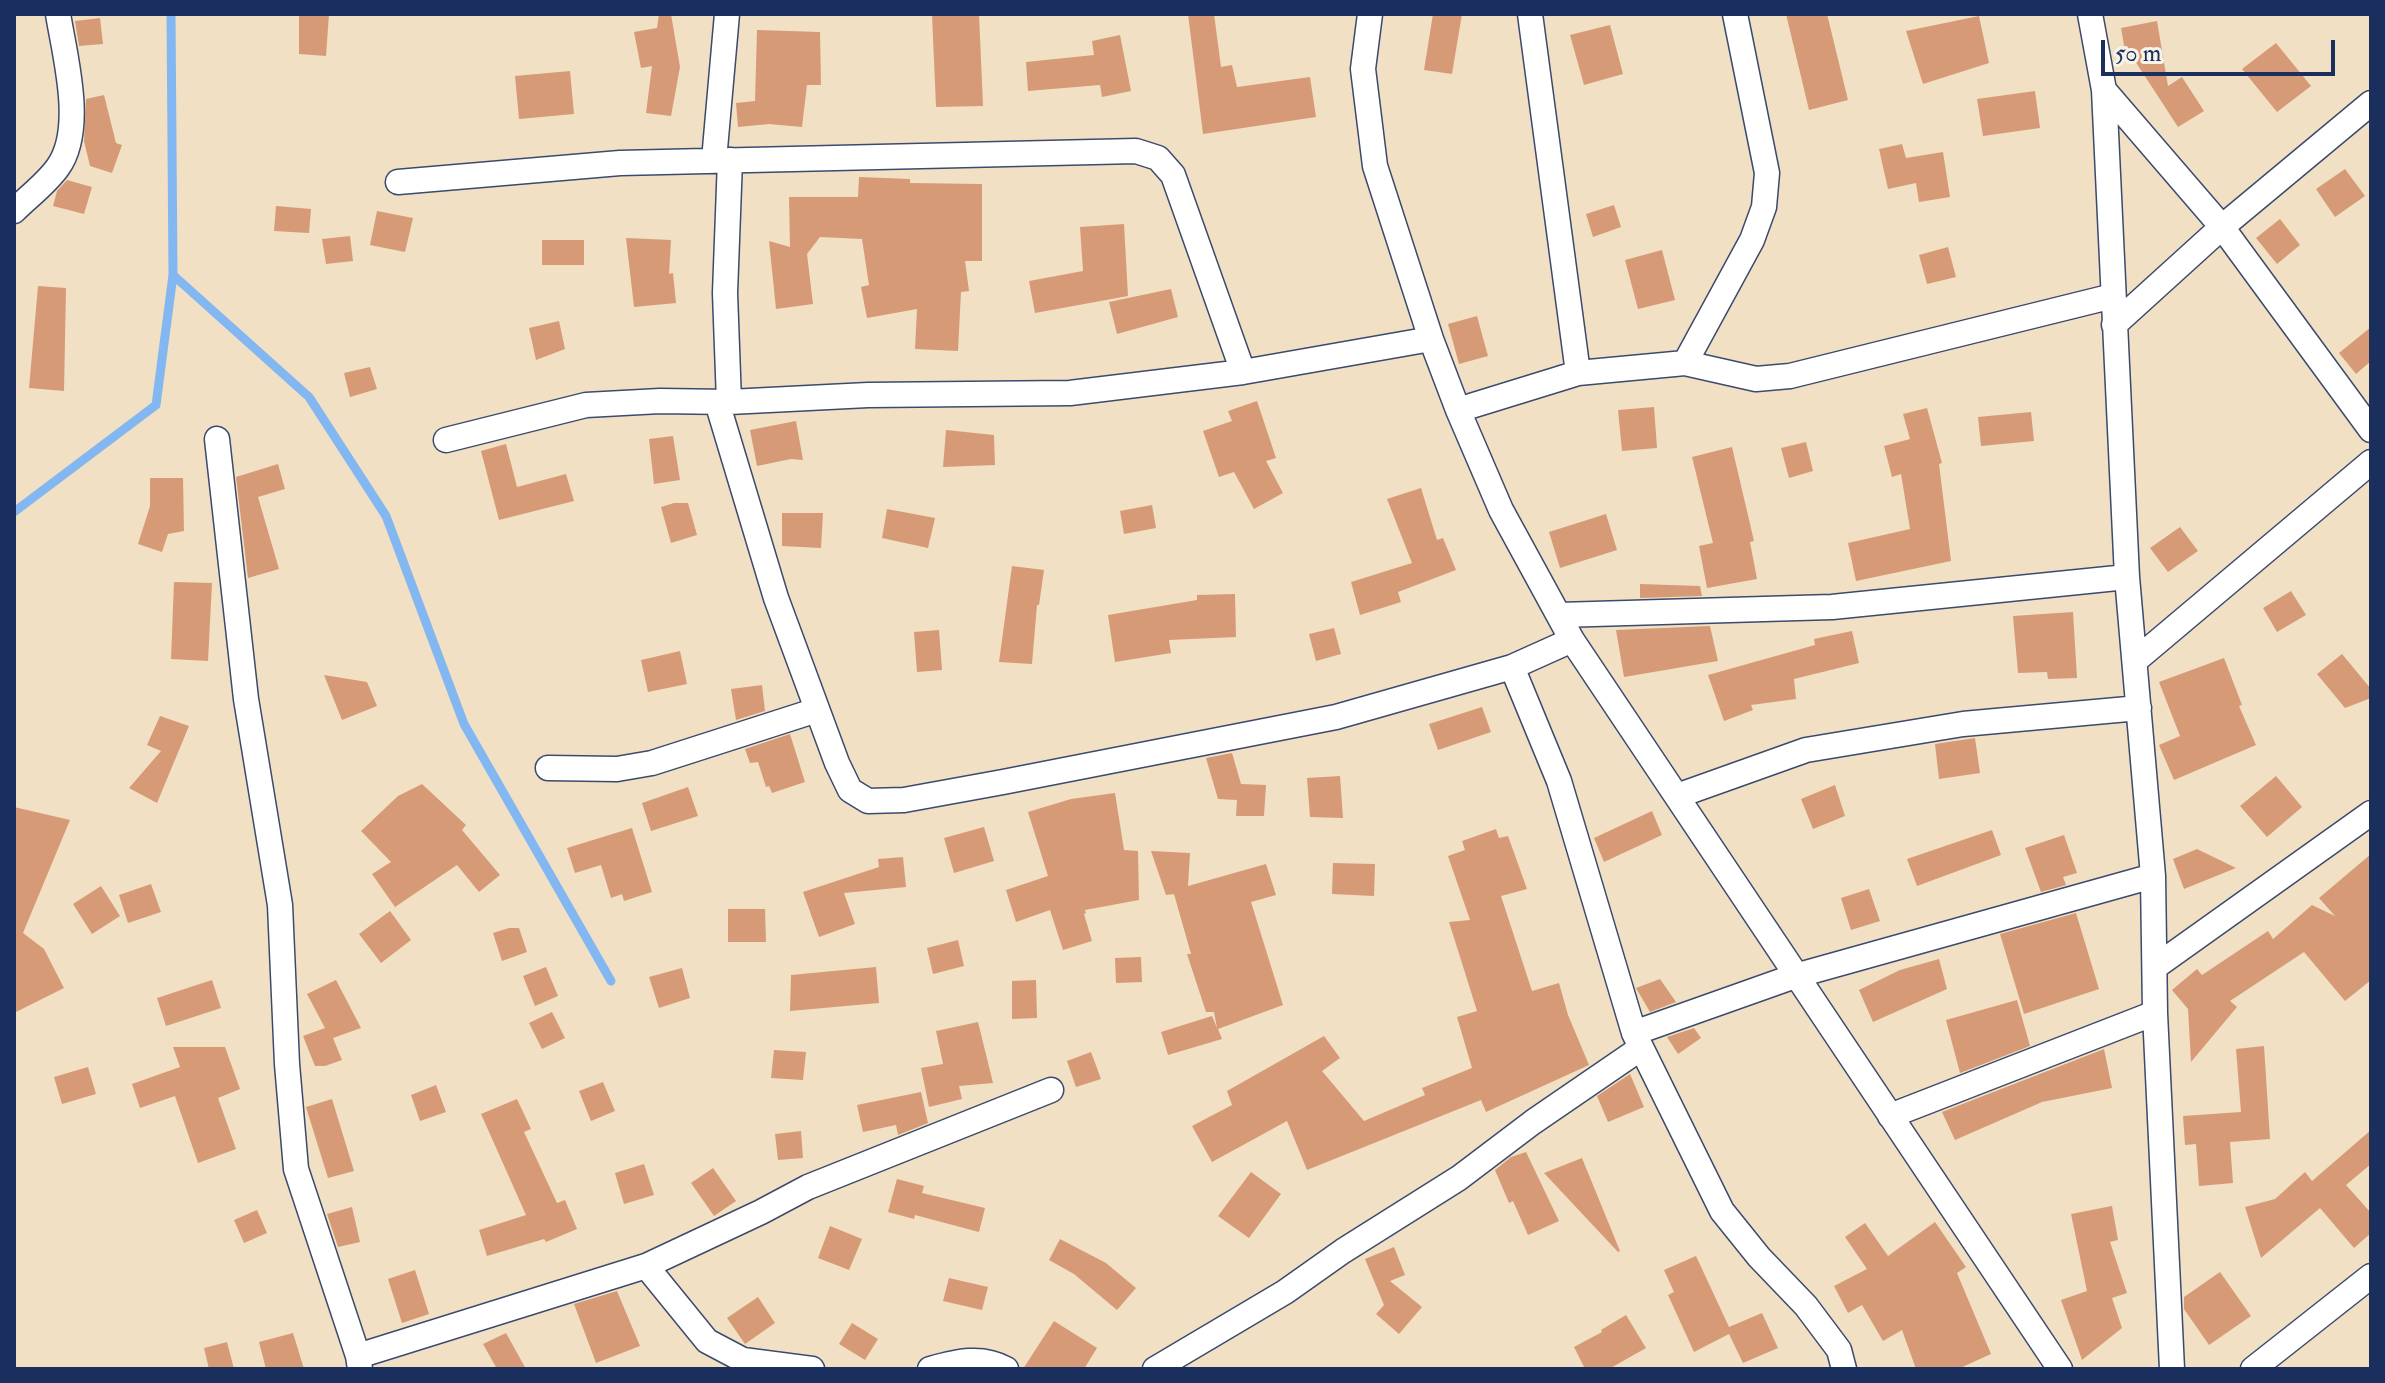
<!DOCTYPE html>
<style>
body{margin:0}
#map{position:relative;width:2385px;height:1383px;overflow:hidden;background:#f1e0c3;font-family:"IM FELL Double Pica",serif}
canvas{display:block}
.frame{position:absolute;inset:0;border:16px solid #1b2f5e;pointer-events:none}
.scale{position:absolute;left:2101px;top:40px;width:234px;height:36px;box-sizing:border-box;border:4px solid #1b2f5e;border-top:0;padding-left:10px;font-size:24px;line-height:28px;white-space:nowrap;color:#1b2f5e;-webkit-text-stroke:6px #f7f3e8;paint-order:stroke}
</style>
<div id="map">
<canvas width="2385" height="1383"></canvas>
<div class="frame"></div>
<div class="scale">50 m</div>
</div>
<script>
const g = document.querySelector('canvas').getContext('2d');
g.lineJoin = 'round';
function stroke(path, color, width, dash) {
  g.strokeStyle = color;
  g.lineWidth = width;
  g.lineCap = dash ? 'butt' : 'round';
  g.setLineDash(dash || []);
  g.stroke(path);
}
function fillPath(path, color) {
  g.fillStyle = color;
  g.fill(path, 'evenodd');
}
const stream = new Path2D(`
 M173 275 309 397 386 516 464 724 611 981
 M14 512 156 405 173 275 171 14`);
const building = new Path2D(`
 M299 14H329L326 56 299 54Z
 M659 14H671L680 67 671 116 646 113 652 66 641 68 634 32 657 28Z
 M979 14 983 106 936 107 932 15Z
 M1188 14H1214L1221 67 1232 65 1237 87 1310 77 1316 117 1203 134Z
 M1433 14H1462L1452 74 1424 70Z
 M1786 14H1827L1848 100 1809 110Z
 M1979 16 1989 63 1923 84 1906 31Z
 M100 18 103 44 79 46 75 21Z
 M2157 21 2168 86 2182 77 2204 111 2178 127 2135 61 2127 62 2121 28Z
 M1610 25 1623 74 1584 85 1570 35Z
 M757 30 820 32 821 85H807L802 127 769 124 738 127 736 103 755 101Z
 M1120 35 1131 91 1102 97 1100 85 1028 91 1026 62 1094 55 1092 41Z
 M2276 43 2311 86 2277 112 2242 69Z
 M570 71 574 114 519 119 515 76Z
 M2035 91 2040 128 1983 136 1977 99Z
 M104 95 116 143 122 145 112 173 90 166 84 141 86 99Z
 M1902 144 1906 158 1943 152 1950 197 1919 202 1916 183 1888 189 1879 149Z
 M2345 169 2365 196 2335 217 2316 189Z
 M859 177 910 179V183L982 184V261H965L969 291 961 292 958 351 915 349 917 309 867 318 861 287 869 285 862 239 820 237 807 254 813 304 776 309 769 241 790 247 789 197H858Z
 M67 180 92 187 84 214 53 206 57 191Z
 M1614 205 1621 227 1593 237 1586 214Z
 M276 206 311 209 309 233 274 231Z
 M377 211 413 218 405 252 370 245Z
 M2280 219 2300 245 2277 264 2256 238Z
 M1124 224 1128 296 1035 313 1029 281 1083 271 1080 227Z
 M350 236 353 261 326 264 322 239Z
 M626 238 671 240 669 274 673 273 676 303 634 307Z
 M542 240H584V265H542Z
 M1948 247 1956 277 1927 284 1919 255Z
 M1662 250 1675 300 1638 309 1625 260Z
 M38 286 66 288 64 391 29 388Z
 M1171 289 1178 317 1117 334 1109 302Z
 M1477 316 1488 356 1459 364 1448 324Z
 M559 321 565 349 536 360 529 328Z
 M2371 327V361L2356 374 2339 353Z
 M370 367 377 389 350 397 344 373Z
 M1257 401 1276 458 1266 461 1283 493 1254 509 1234 472 1219 477 1203 431 1232 421 1228 411Z
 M1654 407 1657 448 1622 451 1618 410Z
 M1927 408 1942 463 1939 464 1951 561 1856 581 1848 543 1910 529 1901 474 1892 477 1884 446 1910 439 1903 414Z
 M2031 412 2034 441 1981 446 1978 417Z
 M796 421 803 460 791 459 757 466 750 430Z
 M946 430 994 435 995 465 943 467Z
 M673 436 680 480 654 484 649 439Z
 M1806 442 1813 471 1789 478 1781 448Z
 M506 444 517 487 566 474 574 501 499 520 481 451Z
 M1732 447 1754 541 1750 542 1757 579 1707 588 1699 546 1713 543 1692 457Z
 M278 464 285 489 258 497 279 569 248 578 236 477Z
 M150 478H183L184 531 168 534 162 552 138 544 150 506Z
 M1421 488 1437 540 1443 538 1456 570 1398 592 1401 602 1360 615 1351 582 1412 563 1387 499Z
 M674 503H688L697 535 671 543 661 507Z
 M1152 505 1156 528 1124 534 1120 511Z
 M887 509 935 518 928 548 882 538Z
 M782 513H823L821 548 782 546Z
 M1606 514 1617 550 1560 568 1549 532Z
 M2180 527 2198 551 2168 572 2150 548Z
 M1012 566 1044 570 1039 605H1037L1032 664 999 662Z
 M174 582 212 583 208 661 171 659Z
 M1640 584 1700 586 1702 596 1640 598Z
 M2291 591 2306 615 2277 632 2263 608Z
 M1235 594 1236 637 1169 640 1171 653 1115 662 1108 615 1197 600V595Z
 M2073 612 2077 678 2048 679 2047 672 2018 673 2013 616Z
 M1710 626 1718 661 1624 677 1616 630Z
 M1334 628 1341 654 1316 661 1309 634Z
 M939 630 942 670 917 672 914 632Z
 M1852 631 1859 663 1794 679 1796 699 1751 705 1753 710 1724 721 1708 675 1815 645 1814 639Z
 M680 651 687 684 648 692 641 660Z
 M2342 654 2371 689V698L2345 708 2317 674Z
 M2224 658 2242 705 2239 706 2256 745 2174 780 2159 745 2180 736 2159 682Z
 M324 675 367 682 377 706 342 720Z
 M762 685 765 711 736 720 731 689Z
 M1482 707 1491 732 1438 750 1429 724Z
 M160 716 189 726 157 803 129 788 161 751 147 745Z
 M790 734 805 782 772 793 769 786 766 787 758 762 750 763 745 749Z
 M1975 738 1980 773 1939 779 1935 744Z
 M1232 753 1241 784 1266 785 1264 816H1236L1237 800 1218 799 1206 758Z
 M1340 776 1343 818 1310 817 1307 778Z
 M2276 776 2302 807 2267 837 2240 806Z
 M422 784 466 825 462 830 500 875 479 892 457 865 395 907 372 874 391 862 361 831 398 796Z
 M1835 785 1845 816 1813 829 1801 799Z
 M688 787 698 816 651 831 642 803Z
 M1115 793 1124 850 1138 851 1139 900 1085 910 1086 913 1084 914 1092 941 1063 950 1050 910 1016 922 1006 890 1048 876 1028 812 1071 799Z
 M14 807 70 820 23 933 44 949 64 988 14 1013Z
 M1652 811 1662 835 1604 862 1594 838Z
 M984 827 994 861 954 873 944 838Z
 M632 828 652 892 624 901 622 894 611 898 601 865 575 873 567 848Z
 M1496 829 1499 838 1508 836 1527 889 1501 896 1532 991 1559 983 1568 1015 1589 1065 1486 1112 1481 1100 1307 1170 1287 1121 1212 1162 1192 1126 1232 1105 1227 1091 1324 1036 1340 1058 1322 1071 1364 1121 1425 1095 1422 1088 1472 1068 1457 1017 1477 1011 1449 922 1470 920 1448 856 1465 850 1462 841Z
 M1992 830 2001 855 1917 886 1907 859Z
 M2064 835 2077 873 2063 877 2066 885 2041 892 2025 848Z
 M2197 849 2236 868 2184 889 2173 859Z
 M1151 851 1190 853 1188 886 1266 864 1276 895 1251 902 1283 1005 1218 1029 1222 1039 1168 1055 1161 1032 1212 1016 1217 1028 1214 1012H1206L1187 954H1191L1174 894 1166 895Z
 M2371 854V980L2345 1001 2304 952 2230 1001 2237 1007 2191 1062 2188 1009 2172 990 2197 969 2202 975 2268 931 2273 939 2312 905 2335 916 2319 898Z
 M903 857 906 887 844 893 855 924 819 937 803 892 879 867 878 859Z
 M1333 863 1375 864 1374 896 1332 894Z
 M151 884 161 912 128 923 119 895Z
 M101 886 120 916 92 934 73 904Z
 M1869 889 1880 921 1851 930 1841 898Z
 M728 909H765L766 942H728Z
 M390 911 411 940 381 963 359 934Z
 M2076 913 2099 989 2024 1014 2000 934Z
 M509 928H519L527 952 502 961 493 933Z
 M958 940 964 966 933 974 927 948Z
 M1141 957 1142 982 1116 983 1115 958Z
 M1939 959 1947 989 1873 1022 1859 990 1900 970Z
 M546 967 558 996 535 1006 523 976Z
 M876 967 879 1003 790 1011 791 975Z
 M682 968 690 998 659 1008 649 977Z
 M1660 979 1676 1002 1650 1012 1636 988Z
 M212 980 221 1008 166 1026 157 998Z
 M336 980 361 1028 333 1038 342 1060 325 1066H315L303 1036 325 1028 307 994Z
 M1036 980 1037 1018 1012 1019V981Z
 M2017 1000 2030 1046 1960 1073 1946 1020Z
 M552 1012 565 1038 542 1049 529 1023Z
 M978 1022 993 1083 959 1086 962 1099 929 1107 921 1068 943 1064 936 1031Z
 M1694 1028 1701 1038 1678 1054 1667 1037Z
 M2264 1046 2270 1139 2230 1142 2233 1183 2199 1186 2196 1144 2185 1145 2183 1116 2241 1112 2236 1049Z
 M173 1047H225L240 1089 218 1098 236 1149 198 1163 175 1096 140 1108 132 1084 180 1067Z
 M2104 1049 2112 1088 2042 1102 1955 1140 1942 1112Z
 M774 1050 806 1052 803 1080 771 1078Z
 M1091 1052 1101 1079 1076 1087 1067 1061Z
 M88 1067 96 1094 62 1104 54 1077Z
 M1630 1074 1644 1107 1608 1122 1597 1096Z
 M603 1082 615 1111 591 1121 579 1091Z
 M436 1085 446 1112 420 1121 411 1095Z
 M921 1092 928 1123 898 1135 896 1125 863 1132 857 1105Z
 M332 1099 354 1171 328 1178 306 1107Z
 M517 1099 531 1129 524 1132 557 1203 565 1200 577 1229 546 1242 544 1239 487 1256 479 1230 526 1215 481 1114Z
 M2371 1130V1164L2346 1185 2371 1213V1233L2354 1248 2320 1208 2261 1258 2245 1207 2275 1199 2305 1172 2312 1181Z
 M801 1131 803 1158 778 1160 775 1134Z
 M1526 1152 1559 1221 1528 1235 1513 1201 1509 1203 1495 1170 1511 1157Z
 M1582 1158 1620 1251 1618 1252 1544 1173Z
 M644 1164 654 1195 624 1204 615 1173Z
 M713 1168 736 1201 714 1216 691 1183Z
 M1251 1172 1281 1194 1249 1238 1218 1216Z
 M897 1179 924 1186 922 1193 985 1208 979 1232 915 1215 914 1219 888 1212Z
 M2112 1206 2118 1240 2110 1242 2127 1293 2112 1298 2122 1328 2082 1360 2061 1300 2087 1291 2071 1214Z
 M352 1207 360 1242 338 1247 327 1214Z
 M257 1210 267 1233 244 1243 234 1220Z
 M1935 1222 1966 1267 1957 1273 1991 1354 1958 1369H1916L1902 1330 1883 1341 1862 1305 1848 1313 1834 1286 1867 1269 1845 1237 1865 1223 1888 1256Z
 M830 1226 862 1239 849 1270 818 1258Z
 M1060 1239 1106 1263 1136 1288 1117 1310 1074 1274 1049 1260Z
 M1394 1247 1405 1275 1390 1281 1422 1307 1399 1334 1376 1314 1384 1305 1365 1259Z
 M1696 1256 1729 1327 1762 1313 1778 1348 1743 1363 1729 1334 1694 1352 1668 1295 1674 1292 1664 1270Z
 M415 1270 429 1314 402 1323 388 1279Z
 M2220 1272 2251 1316 2209 1345 2184 1309V1297Z
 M949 1278 988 1287 982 1310 943 1301Z
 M617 1291 640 1346 596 1363 574 1304Z
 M758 1297 775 1323 745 1344 727 1318Z
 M1626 1315 1646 1348 1609 1369H1585L1574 1347 1602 1332 1601 1330Z
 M1054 1321 1097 1348 1084 1369H1023Z
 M852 1323 878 1339 865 1360 839 1344Z
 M293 1333 304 1369H266L259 1342Z
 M506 1333 526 1369H497L483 1344Z
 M227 1342 234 1369H209L204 1348Z`);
const minor = new Path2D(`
 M1370 14 1363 69 1375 166 1431 339 1458 410 1501 510 1572 640 2060 1369
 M1530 14 1578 373
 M2090 14 2104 90 2127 577 2153 876 2155 1013 2172 1369
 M2104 90 2222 227 2371 430
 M714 160 727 14
 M398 182 620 163 1136 151 1158 158 1173 175 1243 372
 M14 211C28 197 47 183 58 167 85 129 65 57 58 14
 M2114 325 2222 227 2371 103
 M1685 363 1752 240 1764 207 1767 173 1735 14
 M717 402 776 598 837 763 850 790 868 801 904 800 1003 782 1336 717 1512 667 1572 640
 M729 402 725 293 730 160
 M1458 410 1578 373 1685 363 1756 379 1790 376 2113 296
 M217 439 246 699 280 905 287 1064 296 1169 358 1356 360 1369
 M446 440 586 405 660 401 729 402 868 395 1070 393 1243 372 1431 339
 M1559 615 1832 607 2127 577
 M2136 660 2371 462
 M1512 667 1559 781 1634 1033 1722 1211 1759 1257 1806 1306 1839 1350 1844 1369
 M548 768 617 769 652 763 817 710
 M1677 796 1806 750 1963 724 2139 708
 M2155 967 2371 813
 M1634 1033 1795 976 2153 876
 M1890 1116 2155 1013
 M646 1266 707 1341 743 1360 812 1369
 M358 1356 646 1266 761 1212 808 1187 1051 1090
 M930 1369C956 1362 981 1355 1006 1369
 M1155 1369 1285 1292 1343 1251 1459 1178 1533 1122 1641 1048
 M2253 1369 2371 1276`);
stroke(stream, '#83b7f1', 9);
fillPath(building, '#d69b76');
stroke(minor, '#3b4a6d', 27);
stroke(minor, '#fff', 24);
</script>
